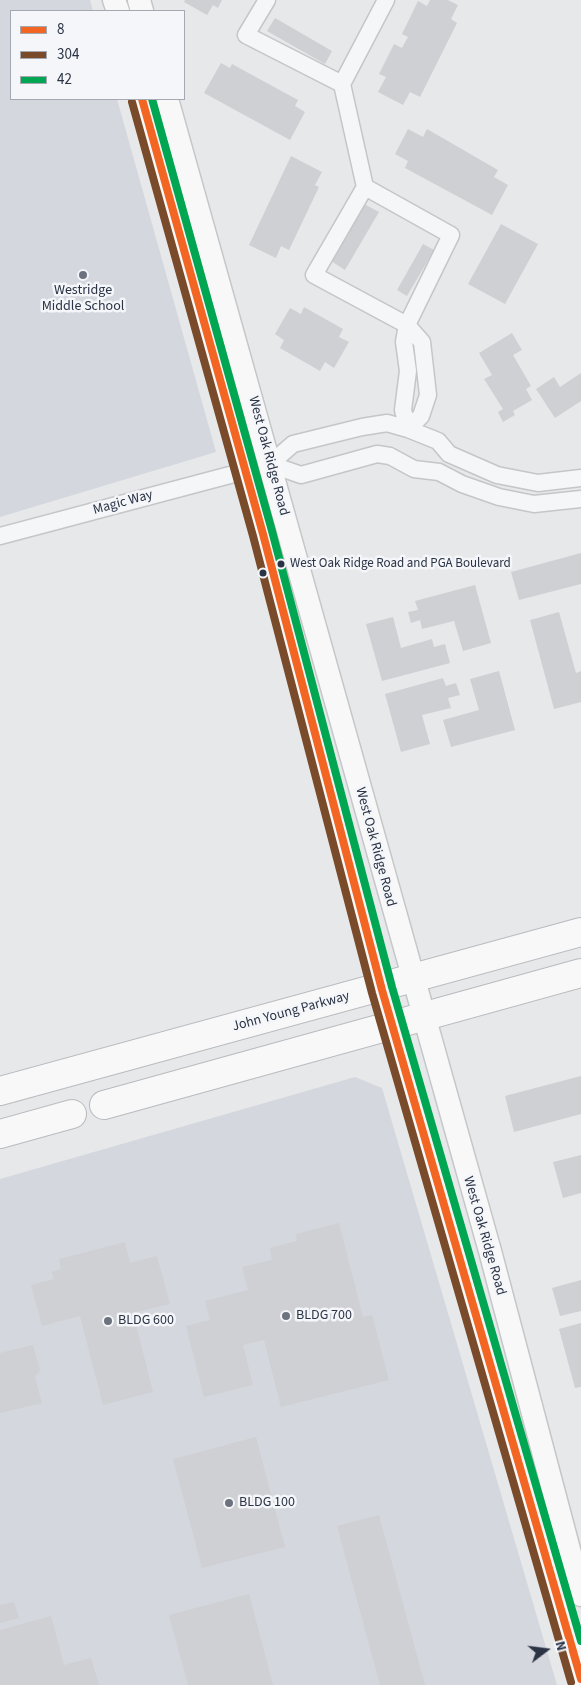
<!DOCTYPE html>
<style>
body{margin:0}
#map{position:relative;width:581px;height:1685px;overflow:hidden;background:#e6e8ea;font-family:"Source Sans 3",sans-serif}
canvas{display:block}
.legend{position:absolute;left:10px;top:10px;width:175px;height:90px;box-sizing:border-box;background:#f4f6f9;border:1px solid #a4a8b1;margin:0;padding:6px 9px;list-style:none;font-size:15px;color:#2b3445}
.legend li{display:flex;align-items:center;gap:10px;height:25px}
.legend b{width:25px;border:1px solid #a4a8b1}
.north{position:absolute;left:521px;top:1625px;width:50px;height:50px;-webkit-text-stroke:4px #f4f6f9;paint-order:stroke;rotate:75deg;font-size:14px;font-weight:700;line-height:20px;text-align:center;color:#2b3445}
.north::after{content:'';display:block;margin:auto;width:18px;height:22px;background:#2b3445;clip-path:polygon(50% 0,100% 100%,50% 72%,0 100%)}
</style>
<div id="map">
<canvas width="581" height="1685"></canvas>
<ul class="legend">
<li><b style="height:6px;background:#f26522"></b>8</li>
<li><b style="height:6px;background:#7a4b2a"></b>304</li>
<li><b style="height:6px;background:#00a651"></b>42</li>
</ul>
<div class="north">N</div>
</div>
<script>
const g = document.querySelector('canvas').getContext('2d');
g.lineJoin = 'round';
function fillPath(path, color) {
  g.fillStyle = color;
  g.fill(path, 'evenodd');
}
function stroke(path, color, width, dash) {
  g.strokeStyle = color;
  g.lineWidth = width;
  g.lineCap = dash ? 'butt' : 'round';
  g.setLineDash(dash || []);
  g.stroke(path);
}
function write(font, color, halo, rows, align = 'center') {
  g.font = font + ' "Source Sans 3",sans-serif';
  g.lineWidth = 5;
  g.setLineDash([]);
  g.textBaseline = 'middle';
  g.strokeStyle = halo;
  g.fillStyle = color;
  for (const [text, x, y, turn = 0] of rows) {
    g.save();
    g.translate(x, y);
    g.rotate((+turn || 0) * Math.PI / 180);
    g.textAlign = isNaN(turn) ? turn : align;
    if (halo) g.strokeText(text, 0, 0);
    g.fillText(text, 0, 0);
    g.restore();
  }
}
const built = new Path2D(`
 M0 0H90L93 11H11V99H117L216 452 0 517Z
 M355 1077 382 1088 557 1685H0V1179Z`);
const building = new Path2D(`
 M185 0H222L218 8 213 5 207 15 184 2Z
 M430 0H448L458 5 451 19 457 23 420 97 410 92 403 105 378 92 386 77 379 74 394 44 402 48 408 37 402 34 418 1 427 6Z
 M275 18 332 51 325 64 267 31Z
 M221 63 230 68 232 64 298 100 295 106 305 112 290 140 204 93Z
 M408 129 423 137 427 129 498 170 494 177 508 185 492 215 405 168 408 161 395 154Z
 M291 156 322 172 315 185 319 187 289 250 281 246 276 258 249 245Z
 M364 204 379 212 345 270 331 261Z
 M501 224 538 244 505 304 468 284Z
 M423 244 434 250 407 296 397 290Z
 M304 307 343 329 339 337 349 342 334 368 325 362 320 371 280 348 284 340 275 334 290 308 301 314Z
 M512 333 522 350 513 355 531 386 526 389 532 400 513 411 515 415 503 422 498 412 503 409 484 379 492 375 479 353Z
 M581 373V401L555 418 536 389 554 377 560 387Z
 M581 553V584L519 600 511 572Z
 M475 585 491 643 463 651 454 621 422 629 420 620 411 623 408 612 418 610 415 601Z
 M559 612 576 673 581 671V702L554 709 530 620Z
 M393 617 401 648 432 639 434 647 445 644 450 663 382 681 366 624Z
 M499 671 515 730 451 747 443 720 479 710 470 679Z
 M443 678 446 686 456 683 460 695 448 698 451 708 422 715 430 744 401 752 385 694Z
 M581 1076V1114L514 1132 505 1096Z
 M581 1155V1193L563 1198 553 1162Z
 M339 1223 363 1317 372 1315 389 1380 281 1407 264 1340 243 1345 253 1385 204 1397 186 1326 210 1320 205 1301 248 1290 242 1267 272 1260 270 1248 297 1241 296 1234Z
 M125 1242 130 1263 157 1256 170 1304 133 1313 153 1392 103 1405 80 1316 42 1326 31 1285 54 1279 52 1272 61 1269 59 1259Z
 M581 1280V1311L560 1316 552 1288Z
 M581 1323V1387L575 1388 559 1329Z
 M33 1345 40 1370 35 1377 42 1403 0 1413V1353Z
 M256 1437 285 1547 202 1568 173 1459Z
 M379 1515 425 1685H380L337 1526Z
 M249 1594 273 1685H188L169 1615Z
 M14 1602 19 1618 0 1623V1605Z
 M51 1616 64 1665 91 1658 99 1685H0V1630Z`);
const street = new Path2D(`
 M267 0 246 35 342 84 386 0
 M342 84 365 187
 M365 187 451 235 407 325 314 275Z
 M407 325 422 342 428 395 421 416 408 429
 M407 325 404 342 408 371 403 410 408 429
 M581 478 538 483 497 475 449 454 438 441 408 429 387 423 362 427 293 444 270 464 301 475 377 454 390 456 414 469 439 472 462 484 499 497 534 504 581 499
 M0 536 245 471`);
const secondary = new Path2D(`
 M114 0 118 11
 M139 0 142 11
 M142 99C197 292 251 485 301 679 328 783 353 887 382 990 445 1221 519 1448 581 1679
 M167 99 490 1251 581 1595`);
const highway = new Path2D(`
 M0 1091 581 932
 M104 1105 581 973
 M0 1134 72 1114`);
const bus1 = new Path2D(`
 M142 99 263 534 382 990 581 1679`);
const bus2 = new Path2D(`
 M132 102 253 536 372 993 571 1682`);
const bus3 = new Path2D(`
 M152 99 272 531 392 987 581 1641`);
const markers = [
 [83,275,5,"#6c737f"],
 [281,564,4.5,"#2b3445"],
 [263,573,4.5,"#2b3445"],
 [286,1316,5,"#6c737f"],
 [108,1321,5,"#6c737f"],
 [229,1503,5,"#6c737f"]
];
const busNames = [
 ["West Oak Ridge Road and PGA Boulevard",290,564]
];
const poiNames = [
 ["Westridge",83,291,"center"],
 ["Middle School",83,307,"center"],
 ["BLDG 700",296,1316],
 ["BLDG 600",118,1321],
 ["BLDG 100",239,1503]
];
const streetNames = [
 ["West Oak Ridge Road",268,456,75],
 ["Magic Way",123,503,-15],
 ["West Oak Ridge Road",375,847,75],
 ["John Young Parkway",291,1012,-15],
 ["West Oak Ridge Road",484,1236,74]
];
fillPath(built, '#d4d7dd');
fillPath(building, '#ced0d3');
stroke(street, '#c4c6c8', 19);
stroke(secondary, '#c4c6c8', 25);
stroke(highway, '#b8bbbf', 30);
stroke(street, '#f5f6f7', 16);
stroke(secondary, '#f8f8f8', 22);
stroke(highway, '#f8f8f8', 28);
stroke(bus1, '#f26522', 8);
stroke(bus2, '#7a4b2a', 8);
stroke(bus3, '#00a651', 8);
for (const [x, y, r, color] of markers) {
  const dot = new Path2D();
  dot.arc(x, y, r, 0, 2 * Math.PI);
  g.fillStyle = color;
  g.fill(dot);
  stroke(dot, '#f4f6f9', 2);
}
write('13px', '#2b3445', '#f4f6f9', busNames, 'left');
write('14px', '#2b3445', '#f4f6f9', poiNames, 'left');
write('14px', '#2b3445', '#f4f6f9', streetNames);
</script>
